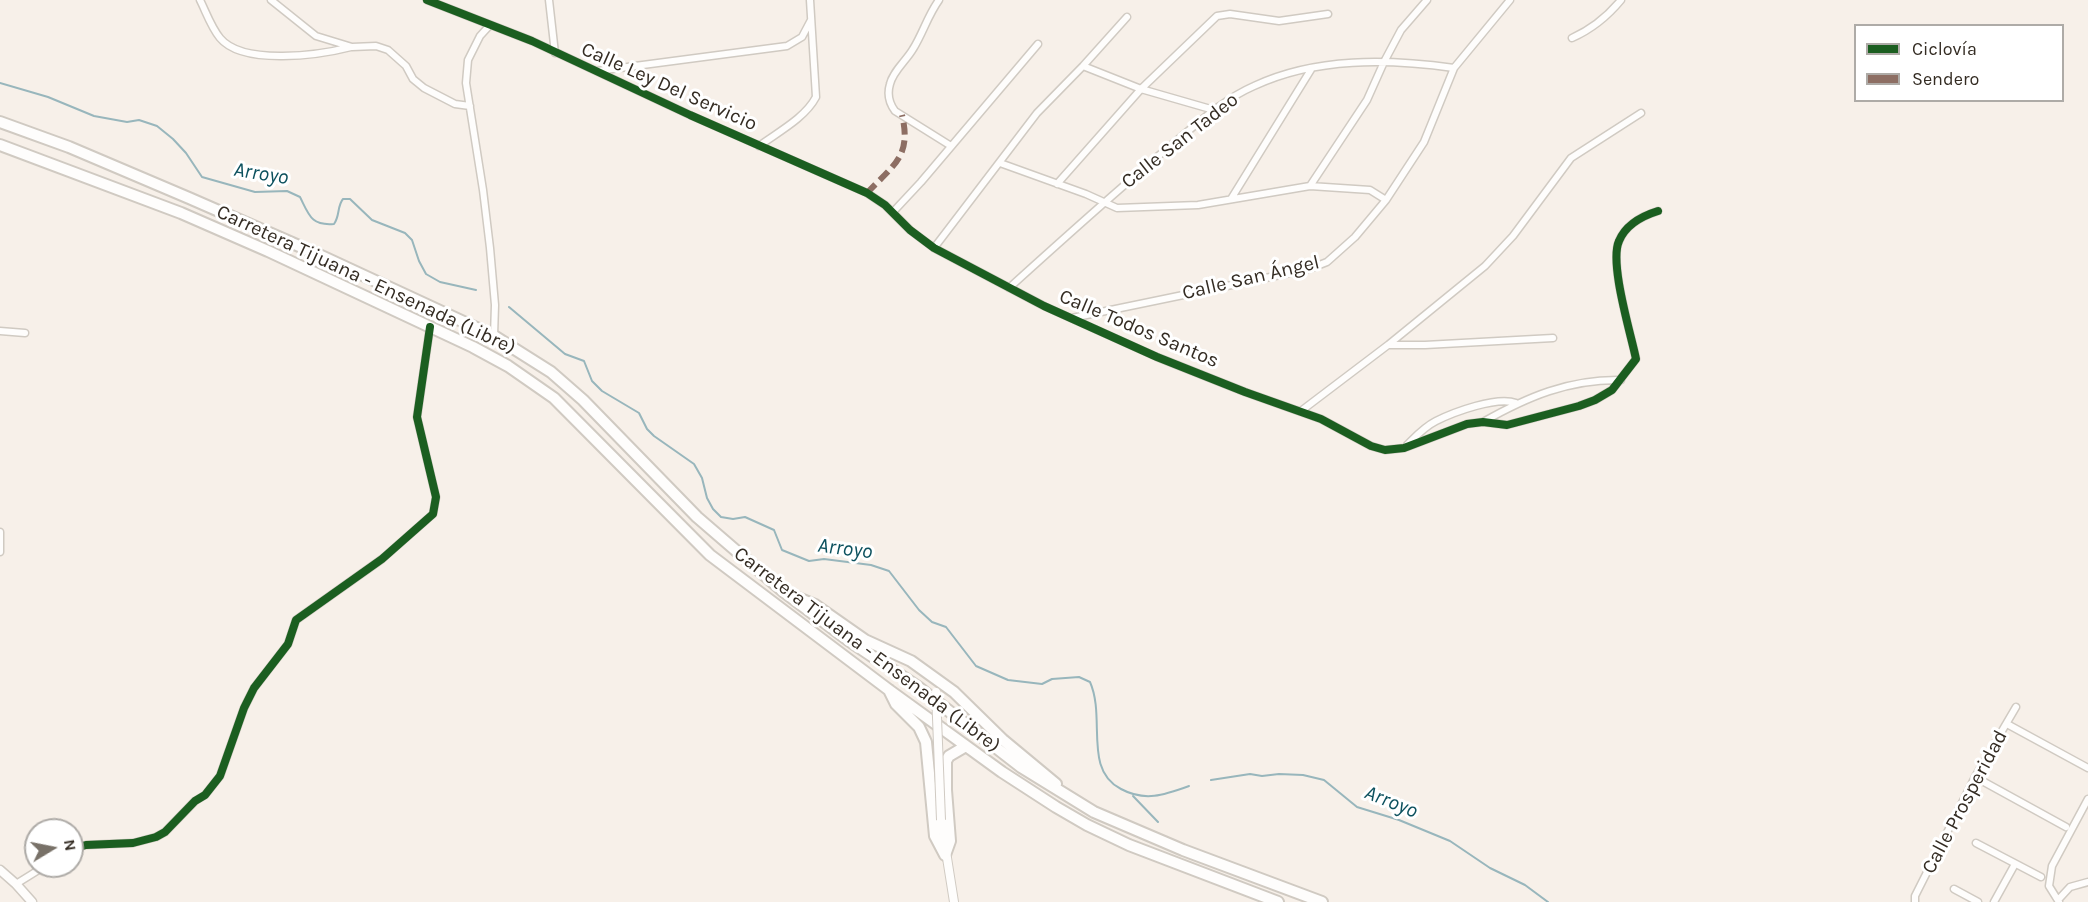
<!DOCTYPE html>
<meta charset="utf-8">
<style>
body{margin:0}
#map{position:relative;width:2088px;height:902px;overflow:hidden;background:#f7f0e9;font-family:Karla,sans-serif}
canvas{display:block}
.legend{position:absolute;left:1854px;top:24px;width:210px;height:78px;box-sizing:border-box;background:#fff;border:2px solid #aeaba7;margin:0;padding:8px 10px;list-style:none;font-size:18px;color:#342c23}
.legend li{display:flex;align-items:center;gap:12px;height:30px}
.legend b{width:30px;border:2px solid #aeaba7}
.north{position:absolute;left:24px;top:818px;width:60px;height:60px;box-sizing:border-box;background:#fff;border:2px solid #aeaba7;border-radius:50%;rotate:80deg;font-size:16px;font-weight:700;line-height:24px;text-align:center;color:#342c23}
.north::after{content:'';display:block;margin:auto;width:21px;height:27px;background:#787168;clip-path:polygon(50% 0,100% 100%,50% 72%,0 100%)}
</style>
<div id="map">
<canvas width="2088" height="902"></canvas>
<ul class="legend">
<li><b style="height:8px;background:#1b5e20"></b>Ciclovía</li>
<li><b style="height:8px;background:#8d6e63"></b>Sendero</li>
</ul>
<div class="north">N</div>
</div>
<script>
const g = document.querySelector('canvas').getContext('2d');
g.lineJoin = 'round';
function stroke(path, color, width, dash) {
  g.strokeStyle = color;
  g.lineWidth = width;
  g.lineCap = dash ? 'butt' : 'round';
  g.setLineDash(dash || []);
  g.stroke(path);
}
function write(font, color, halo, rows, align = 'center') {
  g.font = font + ' Karla,sans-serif';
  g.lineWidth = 6;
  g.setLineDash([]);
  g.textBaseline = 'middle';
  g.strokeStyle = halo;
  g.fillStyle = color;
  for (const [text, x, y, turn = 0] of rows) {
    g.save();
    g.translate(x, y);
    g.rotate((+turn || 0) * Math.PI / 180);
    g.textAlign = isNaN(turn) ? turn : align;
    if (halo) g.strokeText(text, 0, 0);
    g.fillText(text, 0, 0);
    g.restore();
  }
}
const stream = new Path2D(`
 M0 83 48 97 94 116 127 122 139 120 157 126 173 139 186 153 202 177 255 192 287 191 300 197C309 215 311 226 334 224 340 216 337 206 343 199H350L372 220 405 233 412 240 419 261 426 274 440 282 476 290
 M509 307 565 354 584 361 592 381 602 391 639 413 647 429 654 436 694 464 702 478 707 498 713 509 721 517 733 519 745 517 774 530 782 550 809 561 824 559 871 565 889 571 919 610 932 622 946 627 976 666 1008 680 1042 684 1052 679 1079 677 1090 682C1106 718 1083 770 1121 789 1145 802 1164 795 1189 786
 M1211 780 1250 774 1262 776 1279 774 1303 775 1324 780 1357 807 1399 820 1450 841 1490 868 1525 885 1548 902
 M1133 796 1158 822`);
const minor = new Path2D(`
 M200 0C206 12 211 27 220 38 243 66 320 55 351 47
 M271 0 316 36 352 47 376 46 388 50 406 66 413 79 424 88 455 104 470 106
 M427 0 532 41 690 115 867 193 885 205 910 230 934 248 1044 306 1157 357 1245 392 1321 419 1371 446 1385 450 1404 448 1467 424 1483 422 1507 425 1579 406 1595 400 1612 390 1636 359C1631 334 1609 263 1619 241 1626 224 1642 216 1658 211
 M549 0 555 53
 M939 0C928 15 923 33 913 49 906 61 893 71 890 84 887 94 889 103 895 111L951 146
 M490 25 480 36 468 60 466 83 483 190 490 248 495 305 494 336
 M1572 38C1592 29 1607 17 1621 0
 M1083 66 1141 89 1214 110
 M597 71 787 46 802 37 811 20
 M759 146C778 132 805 118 816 97L810 0
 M1000 163 1086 194 1117 208 1198 205 1310 186 1370 190 1386 200
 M1057 184 1141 89 1217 16 1230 14 1279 21 1328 14
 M1310 186 1367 100 1384 62 1401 30 1427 0
 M1231 199 1312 68
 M893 212 921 182 1038 44
 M934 248 1037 113 1083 66 1127 17
 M1009 288C1062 240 1115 192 1169 147 1196 125 1222 100 1254 86 1316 57 1388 59 1454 68
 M1072 318 1309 269 1327 262 1355 237 1386 200 1424 142 1454 68 1510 0
 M0 331 25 333
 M1388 345H1425L1553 338
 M1301 411 1388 345 1485 266 1513 236 1571 158 1641 113
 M1483 422C1527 397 1569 379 1621 380
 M1407 445C1416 436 1424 427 1436 421 1454 412 1497 396 1516 403
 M0 532V552
 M2007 724 2088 768
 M1975 777 2066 827
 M1976 843 2041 877
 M72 849 86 845 133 843 156 837 165 832 195 801 205 795 220 776 244 708 254 688 288 644 296 620 382 559 433 514 436 497 417 417 430 327
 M16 884 45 866
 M1954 889 1978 902
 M2058 900 2070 887 2088 882
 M1915 902V896L1975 777 2016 707
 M1994 902 2015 864
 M2059 902 2049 886 2052 866 2088 799`);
const tertiary = new Path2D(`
 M941 820 954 902`);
const secondary = new Path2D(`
 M0 870 16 884 32 902`);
const trunk = new Path2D(`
 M0 122 69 147 189 198 315 253 494 336 551 372 583 400 697 517 784 592 848 640 918 687 1021 767 1094 812 1183 850 1322 902
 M0 145 181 213 268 251 473 347 508 366 554 398 710 555 889 690 1002 772 1056 807 1087 825 1129 845 1278 902
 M798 598 815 605 865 640 911 661 954 692 1003 740 1056 784
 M889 690 896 704 919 727 926 742 935 836 945 855
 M945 855 950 841 946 790V761L949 756 966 746`);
const tertiaryBridge = new Path2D(`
 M936 692 941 820`);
const quiet = new Path2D(`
 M867 193C893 165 912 157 902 115`);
const cycleway = new Path2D(`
 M427 0 532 41 690 115 867 193 885 205 910 230 934 248 1044 306 1157 357 1245 392 1321 419 1371 446 1385 450 1404 448 1467 424 1483 422 1507 425 1579 406 1595 400 1612 390 1636 359C1631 334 1609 263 1619 241 1626 224 1642 216 1658 211
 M72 849 86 845 133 843 156 837 165 832 195 801 205 795 220 776 244 708 254 688 288 644 296 620 382 559 433 514 436 497 417 417 430 327`);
const streetNames = [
 ["Calle Ley Del Servicio",669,87,24],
 ["Calle San Tadeo",1180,141,-38],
 ["Calle San Ángel",1251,278,-13],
 ["Carretera Tijuana - Ensenada (Libre)",366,280,25],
 ["Calle Todos Santos",1139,329,23],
 ["Carretera Tijuana - Ensenada (Libre)",867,650,37],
 ["Calle Prosperidad",1965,802,-62]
];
const waterNames = [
 ["Arroyo",261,174,9],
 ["Arroyo",845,549,7],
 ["Arroyo",1391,802,22]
];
stroke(stream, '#98b6bc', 2);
stroke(minor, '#d0cac2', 9);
stroke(tertiary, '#d0cac2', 10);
stroke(secondary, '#d0cac2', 11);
stroke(trunk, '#d0cac2', 14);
stroke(minor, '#fefdfc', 6);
stroke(tertiary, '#fefdfc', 8);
stroke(secondary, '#fefdfc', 8);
stroke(trunk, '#fefdfc', 10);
stroke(tertiaryBridge, '#d0cac2', 10, []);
stroke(tertiaryBridge, '#fefdfc', 8);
stroke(quiet, '#8d6e63', 6, [12, 6]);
stroke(cycleway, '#1b5e20', 8);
write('20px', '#342c23', '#fff', streetNames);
write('italic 21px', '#0c515e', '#fff', waterNames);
</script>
